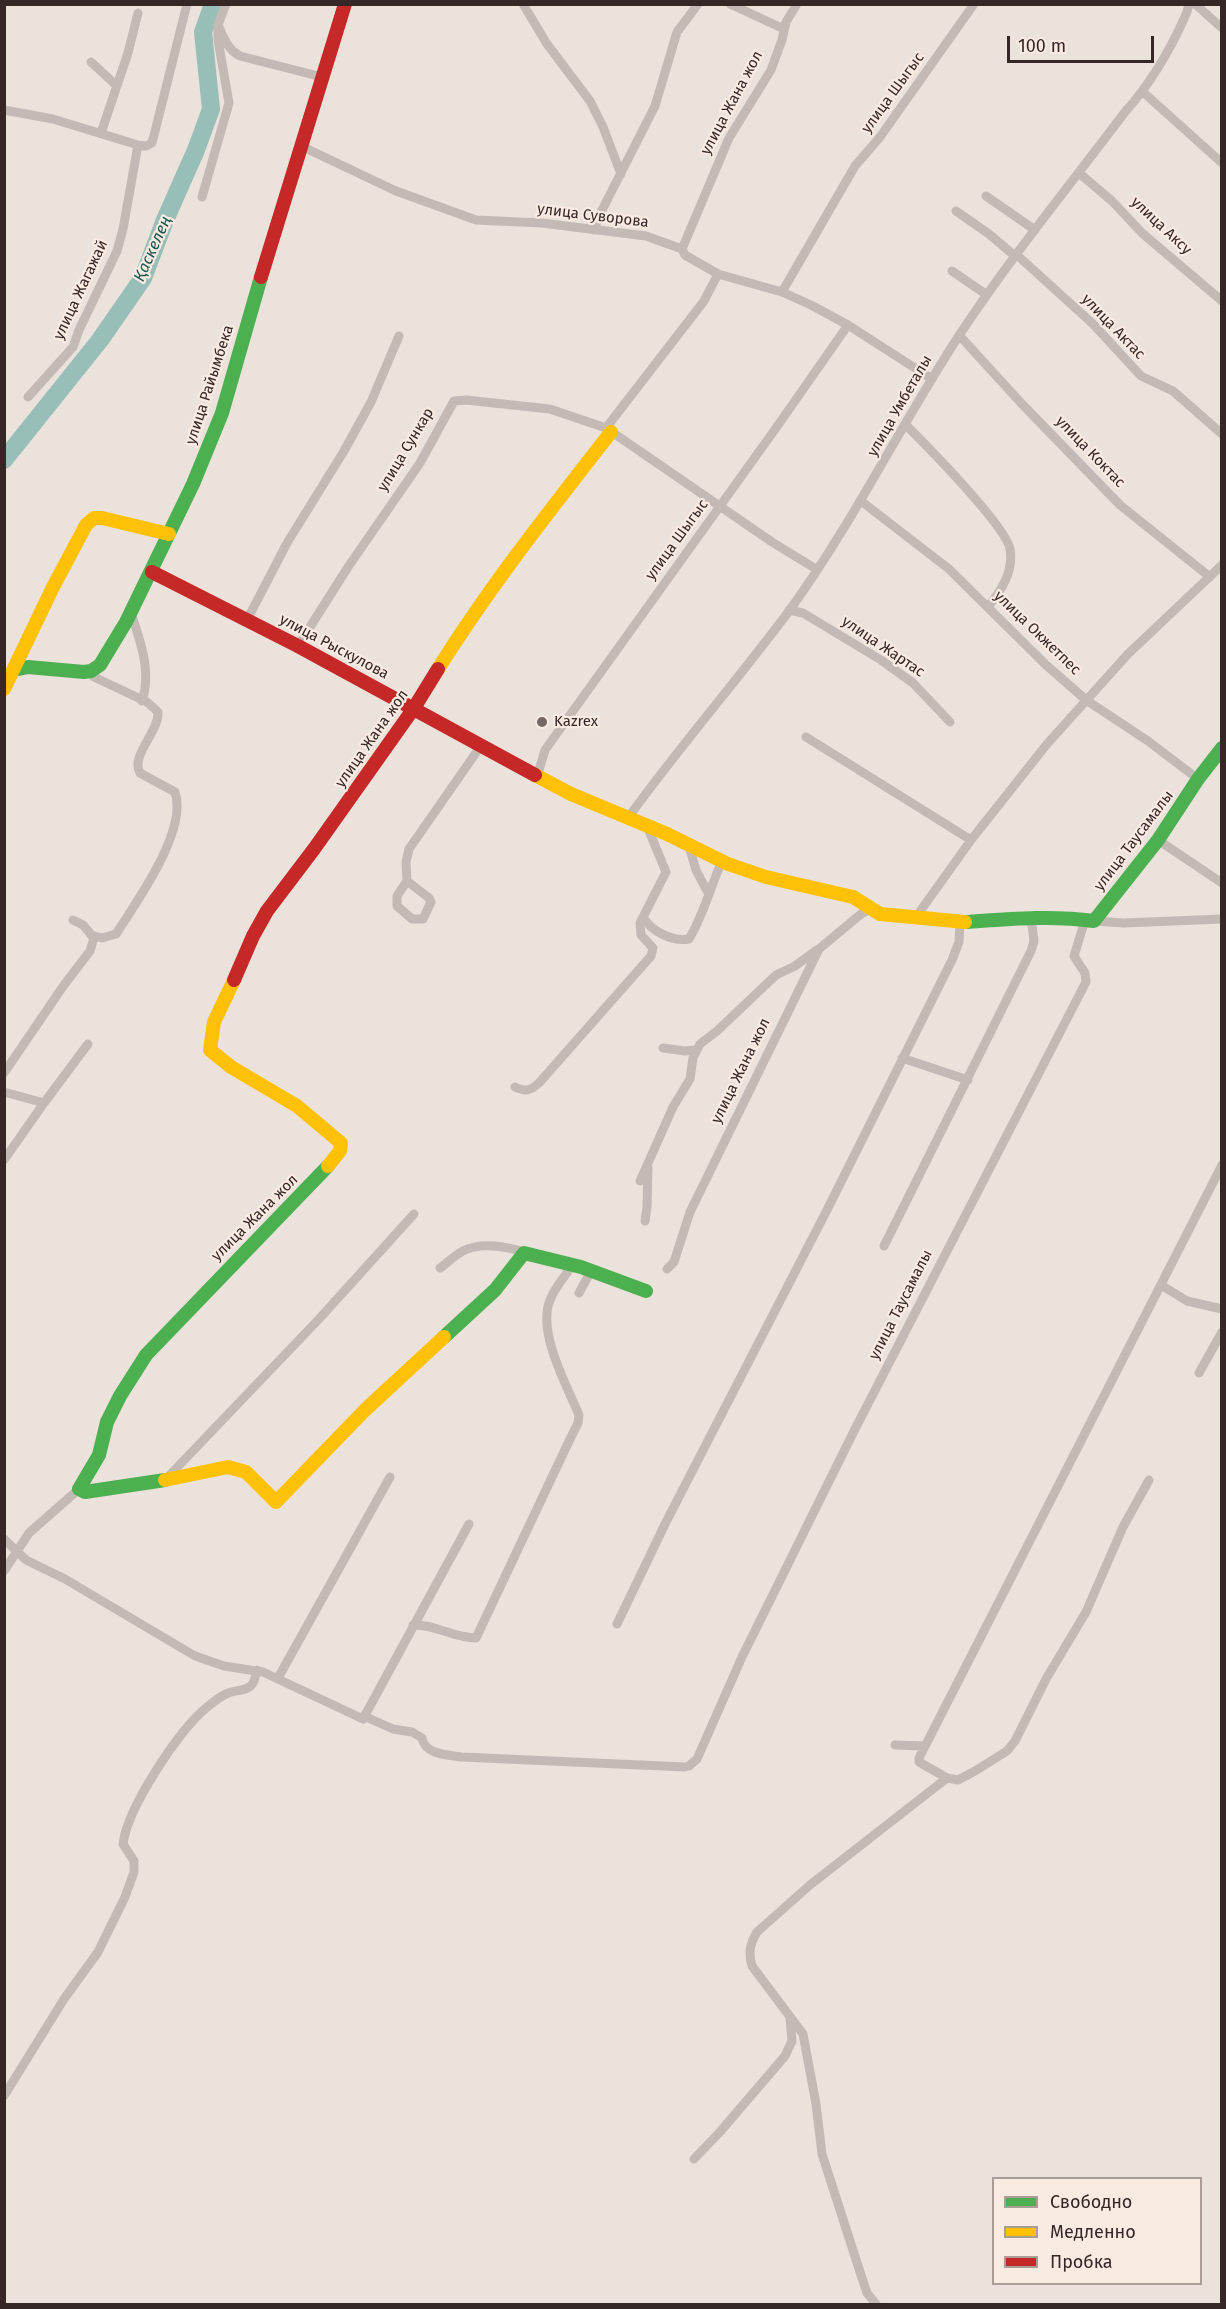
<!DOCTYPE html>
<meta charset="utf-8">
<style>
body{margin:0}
#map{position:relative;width:1226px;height:2309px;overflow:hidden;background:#ebe2dc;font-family:"Fira Sans",sans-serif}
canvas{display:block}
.frame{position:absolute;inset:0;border:6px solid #342725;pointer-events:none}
.legend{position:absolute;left:992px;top:2177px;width:210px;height:108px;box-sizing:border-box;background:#f9ebe2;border:2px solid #aa9d96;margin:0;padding:8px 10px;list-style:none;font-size:18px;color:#342725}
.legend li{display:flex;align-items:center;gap:12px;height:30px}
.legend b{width:30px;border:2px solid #aa9d96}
.scale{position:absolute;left:1007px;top:36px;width:147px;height:27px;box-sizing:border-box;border:3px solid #342725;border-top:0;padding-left:8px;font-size:18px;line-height:21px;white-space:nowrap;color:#342725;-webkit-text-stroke:4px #f9ebe2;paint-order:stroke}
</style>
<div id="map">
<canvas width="1226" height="2309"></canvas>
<div class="frame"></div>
<ul class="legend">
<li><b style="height:8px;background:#4caf50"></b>Свободно</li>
<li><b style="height:8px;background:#ffc107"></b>Медленно</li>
<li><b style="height:8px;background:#c62828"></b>Пробка</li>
</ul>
<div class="scale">100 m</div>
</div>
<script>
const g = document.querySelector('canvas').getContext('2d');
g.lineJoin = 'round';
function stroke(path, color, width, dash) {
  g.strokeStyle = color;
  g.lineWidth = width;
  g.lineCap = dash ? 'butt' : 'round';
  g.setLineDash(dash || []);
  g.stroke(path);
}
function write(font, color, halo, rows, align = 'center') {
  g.font = font + ' "Fira Sans",sans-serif';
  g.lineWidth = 4.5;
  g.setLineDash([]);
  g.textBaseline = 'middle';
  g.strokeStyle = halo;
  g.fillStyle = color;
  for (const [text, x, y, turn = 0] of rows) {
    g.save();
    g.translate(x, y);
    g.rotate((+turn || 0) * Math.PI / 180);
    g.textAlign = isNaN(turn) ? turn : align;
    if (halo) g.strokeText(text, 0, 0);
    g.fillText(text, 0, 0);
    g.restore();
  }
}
const river = new Path2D(`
 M4 460 100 340 143 278 165 220 196 150 211 109 203 32 213 4`);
const street = new Path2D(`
 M226 4 218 25C224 38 227 49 240 56L322 77
 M523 4 547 44 590 101 603 127 621 174
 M730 4 784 29
 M1195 4 1222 28
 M91 62 117 86
 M1143 92 1222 163
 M4 110 53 119 138 145 146 146 152 143 187 4
 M101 133 128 53 138 13
 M301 146 396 191 476 220 542 223 646 236 682 249 685 255 718 274 782 292 811 305 848 325 932 379
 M1079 173 1112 201 1142 233 1222 301
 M986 196 1035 230
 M202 197 229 103 218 40V25
 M956 211 989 234 1015 256
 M594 230 599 216 655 106 677 32 698 4
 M682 249 729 138 771 70 782 40 786 22 797 4
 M1017 255 1093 324 1141 376 1173 391 1222 434
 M952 271 987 295
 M782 292 855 166 880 137 974 4
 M959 335 1021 403 1120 505 1210 577
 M28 397 73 347 79 330 117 251 123 229 138 145
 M906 425C925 444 1006 526 1010 549 1014 571 1001 591 988 607
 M606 428 704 301 718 274
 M861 501 949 569 1045 664 1086 700 1148 741 1198 779
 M789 610 803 613 881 660 913 683 950 722
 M131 613C140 641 152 671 142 701
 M247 620 287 543 344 451 371 402 399 336
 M298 646 348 567 420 463 454 401 466 400 550 409 606 428 772 542 816 569
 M89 671 94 677 147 702 158 712C159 732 130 756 140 773L175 792C188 831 137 901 116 934L102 938 91 935
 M806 737 971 840
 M537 777 545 750 776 428 848 325
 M628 818C679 747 737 681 789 611 853 523 901 424 960 334 1011 257 1070 185 1125 112 1152 82 1171 49 1187 12L1189 4
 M1158 840 1222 883
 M689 846 696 870 708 893
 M407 881 397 896V906L412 919H423L431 902 429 898 407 881 406 862 409 849 480 747
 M643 917C651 931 672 942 689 939 704 914 710 888 722 861
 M916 917 971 840 1047 744 1128 654 1222 565
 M1094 921 1124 923 1222 919
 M663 1048 685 1051 695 1050
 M902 1058 968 1080
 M4 1073 64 985 90 951 94 938 83 925 73 920
 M515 1087C526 1092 530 1091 539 1083L651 956 653 948 641 935 640 923 666 872 647 826
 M4 1092 44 1103 88 1044
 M4 1160 44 1103
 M640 1181 673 1107 690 1079 693 1058 700 1044 717 1031 776 975 795 966 817 950
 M645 1221 647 1208 648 1167
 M884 1246 1031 951 1034 941 1031 918
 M440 1268C447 1263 455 1255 463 1251 482 1241 508 1247 528 1253
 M667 1269 674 1262 690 1212 819 949 861 914 873 908
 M1161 1285 1187 1301 1222 1309
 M579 1293 591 1271
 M1199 1373 1222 1332
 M167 1478 319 1319 414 1214
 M4 1539 26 1560 65 1579 195 1656 224 1666 263 1672 363 1719 469 1524
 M4 1571 29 1533 79 1489
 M617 1624 666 1522 828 1208 952 960 959 942 960 922
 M413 1625C435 1624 453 1638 476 1638L570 1439 578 1423 579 1415C566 1384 537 1332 550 1300 555 1287 565 1277 572 1265
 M278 1678 390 1477
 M364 1716 393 1729 412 1732 422 1738C425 1755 448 1755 462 1757L685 1767 689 1766 697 1759 742 1657 854 1431 1086 982 1085 973 1074 956 1085 920
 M895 1745 925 1746
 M947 1778 958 1780 975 1771 1007 1751 1015 1741 1046 1679 1086 1612 1123 1527 1149 1480
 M4 2096 64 1999 98 1952 125 1897 134 1872V1861L123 1844C127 1809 178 1731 206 1708 212 1703 221 1696 228 1693 236 1690 249 1691 253 1683 255 1680 256 1674 257 1670
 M694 2159 719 2133 785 2056 792 2041 790 2018
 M876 2304 867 2293 860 2272 822 2154 816 2104 803 2034 752 1966C748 1952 750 1944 757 1932L810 1885 947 1778 919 1762V1758L1222 1165`);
const fast = new Path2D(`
 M14 670 28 667 84 672 91 671 100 665 126 622 193 484 222 413 261 277
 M965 922C1008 919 1051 915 1094 921L1158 840 1198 779 1222 748
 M444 1337 495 1290 524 1253 581 1267 646 1291
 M165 1480 85 1492 79 1489 99 1455 107 1422 120 1396 146 1355 328 1166`);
const slow = new Path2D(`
 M438 669C490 586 551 509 611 432
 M4 689 53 587 86 525 94 518H102L169 534
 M535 775 571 794 667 834 728 864 766 877 853 897 880 914 965 922
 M234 980 214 1022 210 1050 231 1067 297 1106 341 1143 340 1151 328 1166
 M165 1480 228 1467 246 1472 276 1502 365 1410 444 1337`);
const jam = new Path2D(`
 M261 277 345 4
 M152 572 298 646 535 775
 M234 980 253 936 267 911 314 849 414 708 438 669`);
const markers = [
 [542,722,6,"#746865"]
];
const streetNames = [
 ["улица Шыгыс",893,93,-54],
 ["улица Жана жол",732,103,-62],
 ["улица Суворова",593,216,7],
 ["улица Аксу",1161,226,43],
 ["улица Жагажай",81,290,-65],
 ["улица Актас",1113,327,46],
 ["улица Райымбека",210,385,-72],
 ["улица Умбеталы",900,406,-60],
 ["улица Сункар",406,450,-59],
 ["улица Коктас",1090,452,46],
 ["улица Шыгыс",677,540,-54],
 ["улица Окжетпес",1037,633,44],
 ["улица Рыскулова",334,647,28],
 ["улица Жартас",883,647,34],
 ["улица Жана жол",372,739,-55],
 ["улица Таусамалы",1134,841,-53],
 ["улица Жана жол",741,1071,-64],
 ["улица Жана жол",255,1218,-45],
 ["улица Таусамалы",901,1305,-63]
];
const poiNames = [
 ["Kazrex",554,722]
];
const waterNames = [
 ["Қаскелең",153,249,-66]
];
stroke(river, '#98beb8', 18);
stroke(street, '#c3bab6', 9);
stroke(fast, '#4caf50', 14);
stroke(slow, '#ffc107', 14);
stroke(jam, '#c62828', 14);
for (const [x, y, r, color] of markers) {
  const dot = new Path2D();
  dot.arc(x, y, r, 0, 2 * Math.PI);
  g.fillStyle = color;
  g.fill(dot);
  stroke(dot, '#f9ebe2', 2);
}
write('15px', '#342725', '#f9ebe2', streetNames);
write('15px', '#342725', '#f9ebe2', poiNames, 'left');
write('italic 16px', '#195651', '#f9ebe2', waterNames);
</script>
